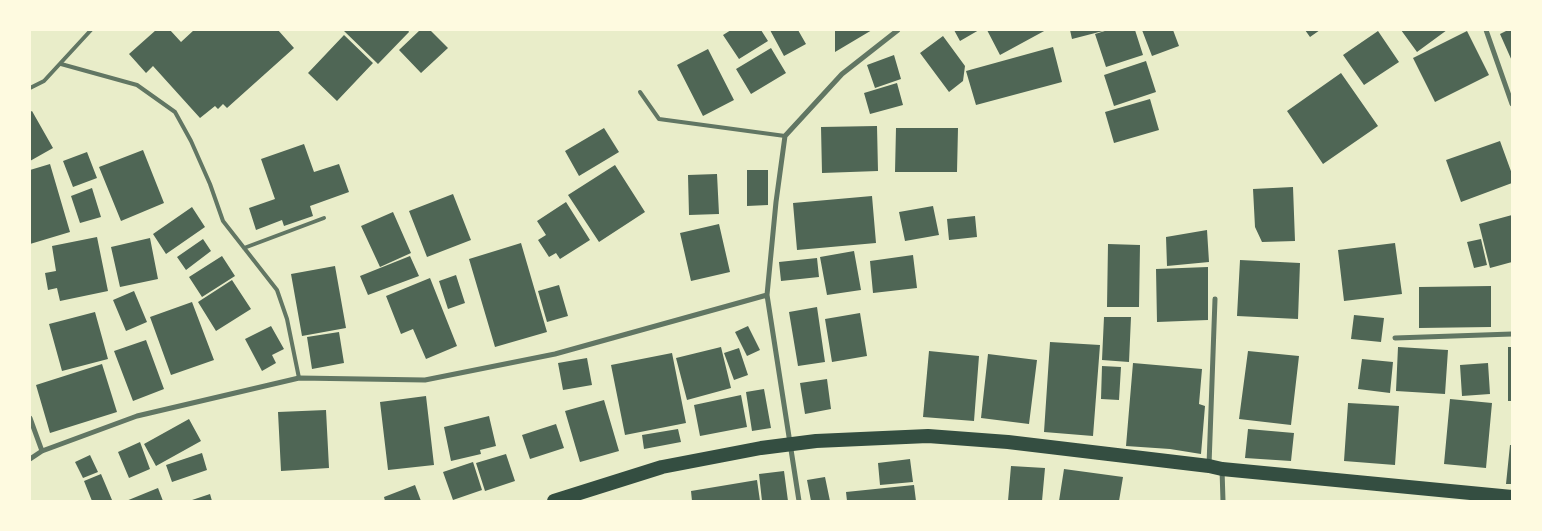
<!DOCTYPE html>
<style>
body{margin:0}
#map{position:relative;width:1542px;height:531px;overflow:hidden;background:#e9edc9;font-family:"Noto Serif",serif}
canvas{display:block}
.frame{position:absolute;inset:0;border:31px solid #fefae0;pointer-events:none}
</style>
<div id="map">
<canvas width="1542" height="531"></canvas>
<div class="frame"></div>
</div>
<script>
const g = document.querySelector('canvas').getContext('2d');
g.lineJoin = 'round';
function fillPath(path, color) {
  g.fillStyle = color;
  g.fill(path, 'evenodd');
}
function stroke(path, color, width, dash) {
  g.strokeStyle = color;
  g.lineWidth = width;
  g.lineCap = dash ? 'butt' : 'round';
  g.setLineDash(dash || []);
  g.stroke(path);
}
const building = new Path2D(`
 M156 30H170L181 42 194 30H278L294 48 227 108 223 104 218 109 215 106 200 118 153 66 146 73 129 54Z
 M343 30H408L409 32 378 64Z
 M420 30H430L448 48 421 73 399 50Z
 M731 30H761L768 41 739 59 723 35Z
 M770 30H798L806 44 784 56Z
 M835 30H872L835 52Z
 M954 30H979L960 41Z
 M987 30H1046L1000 55Z
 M1070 30H1103V31L1072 39Z
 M1108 30H1135L1143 55 1106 67 1095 34Z
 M1142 30H1173L1179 46 1152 56Z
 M1305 30H1320L1310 37Z
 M1401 30H1447L1417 52Z
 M1508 30H1512V61L1500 34Z
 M1378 31 1399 62 1364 85 1343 55Z
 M1467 31 1489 75 1435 102 1413 58Z
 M344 35 373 63 337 101 308 73Z
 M943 36 965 66 963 81 949 92 920 53Z
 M1053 47 1062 82 976 105 966 71Z
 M771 48 786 73 751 94 736 69Z
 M708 49 734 100 703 116 677 65Z
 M894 55 901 79 875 88 867 65Z
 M1146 61 1156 92 1114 106 1104 75Z
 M1341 73 1378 126 1323 164 1287 111Z
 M897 83 903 105 870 114 864 93Z
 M1150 99 1159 130 1114 143 1105 112Z
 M32 111 53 148 30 161V112Z
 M877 126 878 171 822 173 821 127Z
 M604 128 619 152 579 176 565 151Z
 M896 128H958L957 172H895Z
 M1500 141 1512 174V183L1461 202 1446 160Z
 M304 144 314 172 339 164 349 192 310 206 313 216 284 226 282 220 256 230 249 208 275 199 261 159Z
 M143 150 164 203 121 221 99 167Z
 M87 152 97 178 73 187 63 161Z
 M50 164 70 232 30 244V170Z
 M615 165 645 212 599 242 568 195Z
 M747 170H768V205L747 206Z
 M717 174 719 214 689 215 688 175Z
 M1293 187 1295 241 1262 242 1255 227 1253 189Z
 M92 188 101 217 80 223 71 196Z
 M453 194 471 240 427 257 409 211Z
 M872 196 876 243 797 250 793 203Z
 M566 202 590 240 560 259 556 253 549 257 538 240 546 235 537 221Z
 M933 206 939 235 905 241 899 212Z
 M192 207 205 227 166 254 153 234Z
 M393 212 411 253 380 267 361 226Z
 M1512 215V262L1490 268 1479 224Z
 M975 216 977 237 949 240 947 219Z
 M719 224 730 272 691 281 680 233Z
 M1207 230 1209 262 1167 266 1166 237Z
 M97 237 108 291 60 301 57 288 48 290 45 273 56 271 52 246Z
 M150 238 158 279 120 287 111 247Z
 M203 239 211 251 186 270 177 257Z
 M1481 239 1487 265 1474 268 1467 242Z
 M521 243 547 332 495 347 469 259Z
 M1395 243 1402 294 1344 301 1338 250Z
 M1108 244 1140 245 1139 307H1107Z
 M854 251 861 290 827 295 820 257Z
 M913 255 917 288 873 293 870 261Z
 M222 256 235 276 202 297 189 277Z
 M410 256 419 276 368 295 360 276Z
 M817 258 819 277 781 281 779 262Z
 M1240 260 1300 263 1298 319 1237 316Z
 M335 266 346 328 302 336 291 274Z
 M1208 267V320L1157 322 1156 269Z
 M456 275 465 303 448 309 439 281Z
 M430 278 457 346 426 359 413 329 401 334 386 296Z
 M232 280 251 309 216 331 198 302Z
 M559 285 568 316 547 322 538 291Z
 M1491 286V327L1419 328V287Z
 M134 291 147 322 126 331 113 300Z
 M192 302 214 360 171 375 150 317Z
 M817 307 825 362 798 366 789 312Z
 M95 312 108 359 62 371 49 324Z
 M860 313 867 356 832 362 825 319Z
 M1354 315 1384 318 1381 342 1351 339Z
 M1104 317H1131L1129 362 1102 360Z
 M271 326 284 349 272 355 276 363 262 371 245 339Z
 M748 326 760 350 747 356 735 332Z
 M339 332 344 363 312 369 307 337Z
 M146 340 164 389 133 401 114 351Z
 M1050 342 1100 345 1093 436 1044 432Z
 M721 347 731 388 687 400 676 358Z
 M1398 347 1448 350 1445 394 1396 391Z
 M1508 347H1512V401H1508Z
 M739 348 748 375 734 380 724 353Z
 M929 351 979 356 974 421 923 417Z
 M1248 351 1299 356 1291 425 1239 419Z
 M672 353 686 423 625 435 611 365Z
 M988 354 1037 360 1029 424 981 418Z
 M587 358 592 385 563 390 558 363Z
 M1362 359 1393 362 1390 393 1358 389Z
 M1133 363 1202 369 1199 404 1205 406 1201 454 1170 449 1126 446Z
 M1488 363 1490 394 1462 396 1460 365Z
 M102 364 117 412 50 433 36 385Z
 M1102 366 1121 367 1119 400 1101 399Z
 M827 379 831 409 805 414 800 383Z
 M764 389 771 428 752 431 746 392Z
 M741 395 747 427 700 436 694 405Z
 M426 396 434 465 388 470 380 402Z
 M1450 399 1492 403 1486 468 1444 464Z
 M604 400 619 451 580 462 565 411Z
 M1348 403 1399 406 1395 465 1344 461Z
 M326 410 329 468 281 471 278 412Z
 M489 416 496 446 480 450 481 454 451 461 444 427Z
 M189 419 201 441 156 466 144 444Z
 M556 424 564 448 530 459 522 435Z
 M678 429 681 442 644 449 642 435Z
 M1248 429 1294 433 1291 461 1245 458Z
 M140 442 150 469 129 478 118 452Z
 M1510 445H1512V484H1506Z
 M202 453 207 470 172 482 166 465Z
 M506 454 515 481 485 491 476 463Z
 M90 455 98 472 83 478 75 462Z
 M910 459 913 482 880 485 878 463Z
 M473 462 482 490 453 500 443 472Z
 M1011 466 1045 468 1042 501H1008Z
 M1064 469 1123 477 1119 501H1059Z
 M784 471 788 501H762L759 474Z
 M101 474 112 500 92 501 84 481Z
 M825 477 830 501H811L807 480Z
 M757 480 760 501H692L691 491Z
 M415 485 421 501H385L384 497Z
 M914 485 916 501H847L846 492Z
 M158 488 163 501H126Z
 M210 494 212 501H189Z`);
const service = new Path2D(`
 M61 64 137 85 175 112 191 141 210 184 223 221 277 290 287 319 299 378
 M30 88 44 81 91 30
 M640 92 659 119 785 136
 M244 248 324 218`);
const minor = new Path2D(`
 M1486 30 1512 104
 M1395 338 1512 334
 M30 418 42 451
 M30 459 42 451 137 416 299 378 425 380 555 354 767 295
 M1209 465 1215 299
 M1222 469 1223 501
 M799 501 767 295 776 202 785 136 842 74 898 30`);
const trunk = new Path2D(`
 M554 501 662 467 761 448 816 441 928 436 1008 442 1209 466 1222 469 1512 497`);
fillPath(building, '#4f6655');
stroke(service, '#617663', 4);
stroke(minor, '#617663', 5);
stroke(trunk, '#344e41', 14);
</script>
